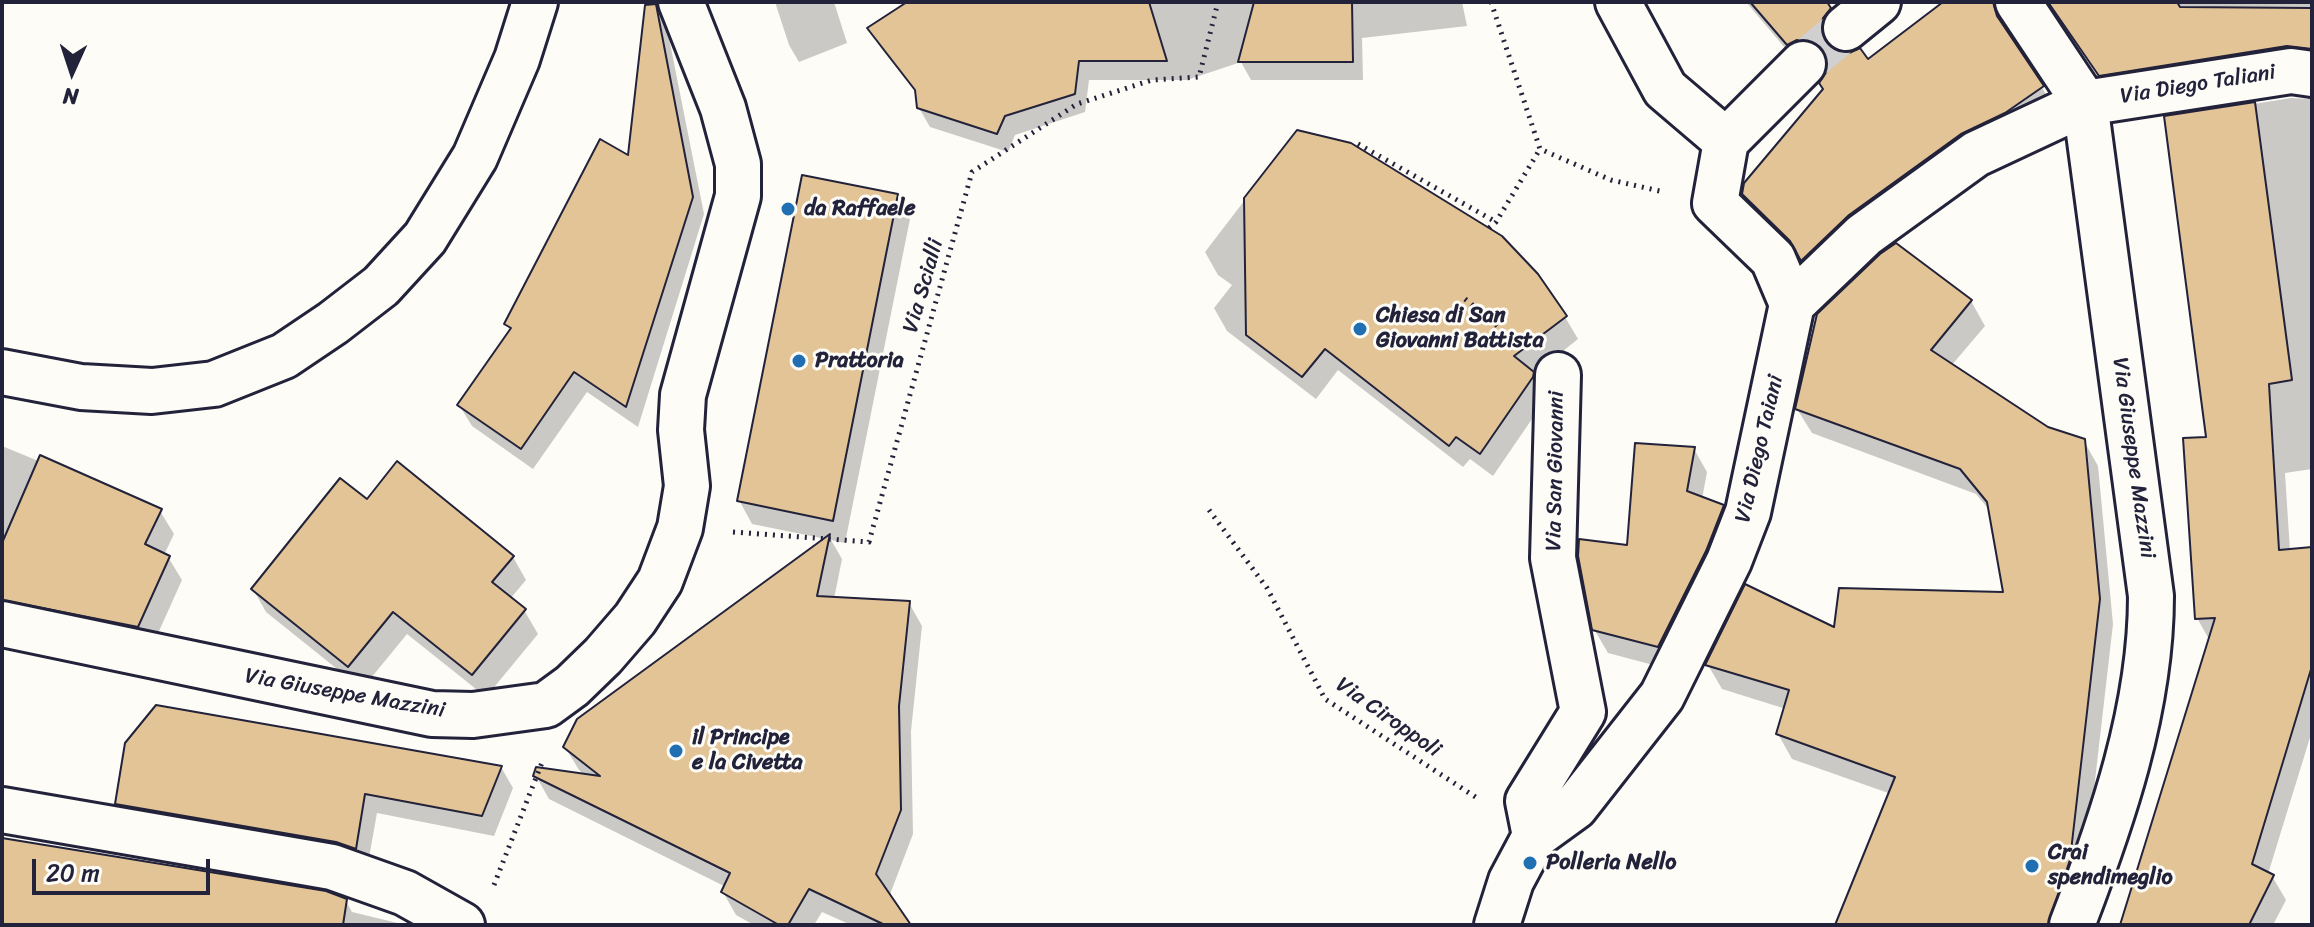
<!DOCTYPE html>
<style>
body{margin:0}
#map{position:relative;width:2314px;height:927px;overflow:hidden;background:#fdfcf7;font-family:Sriracha,sans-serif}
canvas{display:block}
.frame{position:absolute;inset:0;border:4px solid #22223b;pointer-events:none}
.north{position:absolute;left:32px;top:32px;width:80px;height:80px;-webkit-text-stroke:6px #fdfcf7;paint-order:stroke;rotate:183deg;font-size:22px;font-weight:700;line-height:32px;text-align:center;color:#22223b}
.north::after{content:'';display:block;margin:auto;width:28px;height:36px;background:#22223b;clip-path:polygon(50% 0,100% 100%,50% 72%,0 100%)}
.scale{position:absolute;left:32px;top:859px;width:178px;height:36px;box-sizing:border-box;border:4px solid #22223b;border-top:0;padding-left:10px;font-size:24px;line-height:28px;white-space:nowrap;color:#22223b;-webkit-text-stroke:6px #fdfcf7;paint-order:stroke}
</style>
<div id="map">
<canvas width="2314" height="927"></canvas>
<div class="frame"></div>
<div class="north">N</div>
<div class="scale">20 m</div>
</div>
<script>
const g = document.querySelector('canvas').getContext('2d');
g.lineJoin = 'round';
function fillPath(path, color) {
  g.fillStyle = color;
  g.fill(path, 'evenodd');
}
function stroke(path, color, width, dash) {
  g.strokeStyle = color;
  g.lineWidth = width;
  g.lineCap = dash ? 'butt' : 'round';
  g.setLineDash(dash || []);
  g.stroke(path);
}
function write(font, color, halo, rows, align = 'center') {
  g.font = font + ' Sriracha,sans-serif';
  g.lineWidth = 6;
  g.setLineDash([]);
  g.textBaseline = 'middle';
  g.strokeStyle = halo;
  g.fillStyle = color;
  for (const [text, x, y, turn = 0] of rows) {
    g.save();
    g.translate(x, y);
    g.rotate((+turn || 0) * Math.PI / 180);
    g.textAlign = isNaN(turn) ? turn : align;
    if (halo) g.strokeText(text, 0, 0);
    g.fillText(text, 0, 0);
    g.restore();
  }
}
const shadow = new Path2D(`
 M775 2H834L847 43 799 62 789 45Z
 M911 2H1462L1467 26 1362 38 1363 80H1251L1241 62 1187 80H1089L1085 112 1015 135 1008 152 930 127 919 108 918 95 881 48 870 29Z
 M1746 2H1824L1843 33 1835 44 1834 51 1868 61 1947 2H1992L1993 15 1996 2H2024L2009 14 2005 29 2056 110 1804 263 1758 218 1744 194 1825 90 1829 65 1811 63 1802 68Z
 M2042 2H2312V70L2114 98 2055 12Z
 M655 6 667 28 704 214 638 427 587 392 533 469 472 426 459 405 511 332 506 323 630 158Z
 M2291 98 2312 99V469L2285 473 2290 551 2312 549V731L2268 874 2272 876 2286 900 2273 925H2122L2210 641 2197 618 2209 439 2167 118Z
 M1297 132 1565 317 1578 339 1533 375 1545 397V400L1493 476 1470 459 1463 467 1338 370 1316 399 1227 331 1214 308 1232 285 1218 275 1205 252Z
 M897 196 910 219 845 543 831 540 842 559 834 599 909 603 922 626 911 731 913 834 889 897 908 925H851L822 912 814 925H754L736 915 723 892 726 887 549 799 536 776H586L579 770 565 747 826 539 752 524 739 500Z
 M1971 301 1985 326 1951 366 2047 429 2084 441 2098 466 2113 624 2083 885 2068 925H1836L1891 794 1792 759 1778 734 1786 709 1722 689 1708 665 1835 630 2006 594 1991 512 1976 494 1812 433 1797 409Z
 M2 446 160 511 174 534 164 555 168 557 182 580 151 649 2 619Z
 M1694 449 1707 472 1702 499 1723 507 1736 530 1672 670 1608 653 1594 629 1629 548Z
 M368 502 513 557 526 580 510 599 524 610 538 634 486 697 407 634 362 689 266 612 253 589Z
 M501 767 513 788 494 836 377 813 367 869 129 825 117 804Z
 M2 840 346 901 352 912 406 925H2Z`);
const building = new Path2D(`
 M907 2H1149L1167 61H1079L1075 94 1005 116 997 134 917 108 915 90 867 28Z
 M1254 2H1352L1353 62H1238Z
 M1750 2H1827L1831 8 1823 18 1821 31 1826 43 1838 52 1849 53 1860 48 1868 59 1943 2H1993L1997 16 2044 86 2005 113 1961 134 1849 215 1801 261 1790 241 1742 194 1744 183 1823 89 1819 83 1827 71V58L1821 47 1810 40H1797L1787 45Z
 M2048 2H2177L2180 7 2312 8V49L2287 46 2099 76Z
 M656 4 693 197 626 407 574 372 521 449 457 405 511 328 504 324 600 139 628 155 645 5Z
 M2255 102 2292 380 2269 384 2279 550 2312 547V666L2252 864 2274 875 2249 925H2120L2215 618 2195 619 2183 438 2206 437 2164 116Z
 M1297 130 1351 143 1502 236 1538 274 1567 316 1514 356 1534 372 1533 377 1480 454 1456 437 1449 446 1325 349 1302 377 1246 335 1244 198Z
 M802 175 898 194 833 521 737 501Z
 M1896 243 1972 300 1931 350 2048 427 2085 439 2100 599 2070 860 2048 925H1835L1895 777 1776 734 1789 690 1705 665 1745 584 1834 627 1839 588 2003 592 1987 502 1960 469 1795 409 1817 314 1880 254Z
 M1635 443 1695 447 1687 491 1724 505 1706 551 1658 647 1592 630 1578 556 1579 539 1627 545Z
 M40 455 162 509 145 544 170 556 138 627 2 600V543Z
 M397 461 514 556 492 582 526 609 472 675 393 612 348 667 251 589 340 478 367 499Z
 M830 534 817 596 910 601 899 706 901 810 876 874 911 925H885L809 889 788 925H779L721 892 730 873 533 776 536 767 600 776 563 747 577 719Z
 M156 705 310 732 502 766 482 816 365 794 356 849 336 842 115 804 125 743Z
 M2 838 326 891 347 899 343 925H2Z`);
const minorTunnel = new Path2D(`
 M1803 64 1846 28`);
const path = new Path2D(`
 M1491 2 1540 149 1611 180 1664 192
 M1358 144 1496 222
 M1489 228 1496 222 1540 149
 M1465 299 1517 342
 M1209 510 1267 588 1325 699 1477 798
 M733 532 869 542 972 172 1077 104 1152 80 1199 77 1218 2
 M494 885 543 760`);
const minor = new Path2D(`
 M1618 2 1665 89 1726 141
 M2018 2 2085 103 2151 596C2151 709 2112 821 2072 925
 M1846 28 1878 2
 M1792 304 1773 259 1715 203 1726 141 1803 64
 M2 372 81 387 152 391 214 384 284 356 333 323 381 286 425 238 475 157 517 59 535 2
 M2 624 432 714 473 715 546 705 572 686 603 656 635 619 660 581 680 528 687 486 681 430 683 395 738 196V164L723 108 681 2
 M2 810 332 867 405 893 462 925
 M1535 836 1528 801 1583 712 1553 558 1558 375
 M1497 925 1511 881 1535 836 1575 807 1662 696 1729 561 1748 512 1792 304 1864 235 1976 154 2085 103 2291 71 2312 74`);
const markers = [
 [788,209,8,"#1f6fb2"],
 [1360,329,8,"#1f6fb2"],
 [799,361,8,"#1f6fb2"],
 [676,751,8,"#1f6fb2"],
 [1530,863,8,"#1f6fb2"],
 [2032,866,8,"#1f6fb2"]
];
const streetNames = [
 ["Via Diego Taliani",2198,85,-9],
 ["Via Scialli",924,286,-74],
 ["Via Diego Taiani",1760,449,-77],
 ["Via Giuseppe Mazzini",2133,458,82],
 ["Via San Giovanni",1556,471,-89],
 ["Via Giuseppe Mazzini",345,694,10],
 ["Via Ciroppoli",1388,718,35]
];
const poiNames = [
 ["da Raffaele",804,209],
 ["Chiesa di San",1376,316],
 ["Giovanni Battista",1376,341],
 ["Prattoria",815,361],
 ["il Principe",692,738],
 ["e la Civetta",692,763],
 ["Crai",2048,853],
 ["spendimeglio",2048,878],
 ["Polleria Nello",1546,863]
];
fillPath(shadow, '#0003');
fillPath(building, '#e3c496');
stroke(building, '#22223b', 2);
stroke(minorTunnel, '#d1d0d1', 44, [44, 22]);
stroke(minor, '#22223b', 50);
stroke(path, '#22223b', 5, [2, 6]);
stroke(minor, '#fdfcf7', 44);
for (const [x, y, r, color] of markers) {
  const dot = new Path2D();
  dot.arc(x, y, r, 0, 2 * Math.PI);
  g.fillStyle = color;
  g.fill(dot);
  stroke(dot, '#fdfcf7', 3);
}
write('22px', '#22223b', '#fdfcf7', streetNames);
write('bold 22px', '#22223b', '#fdfcf7', poiNames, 'left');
</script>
